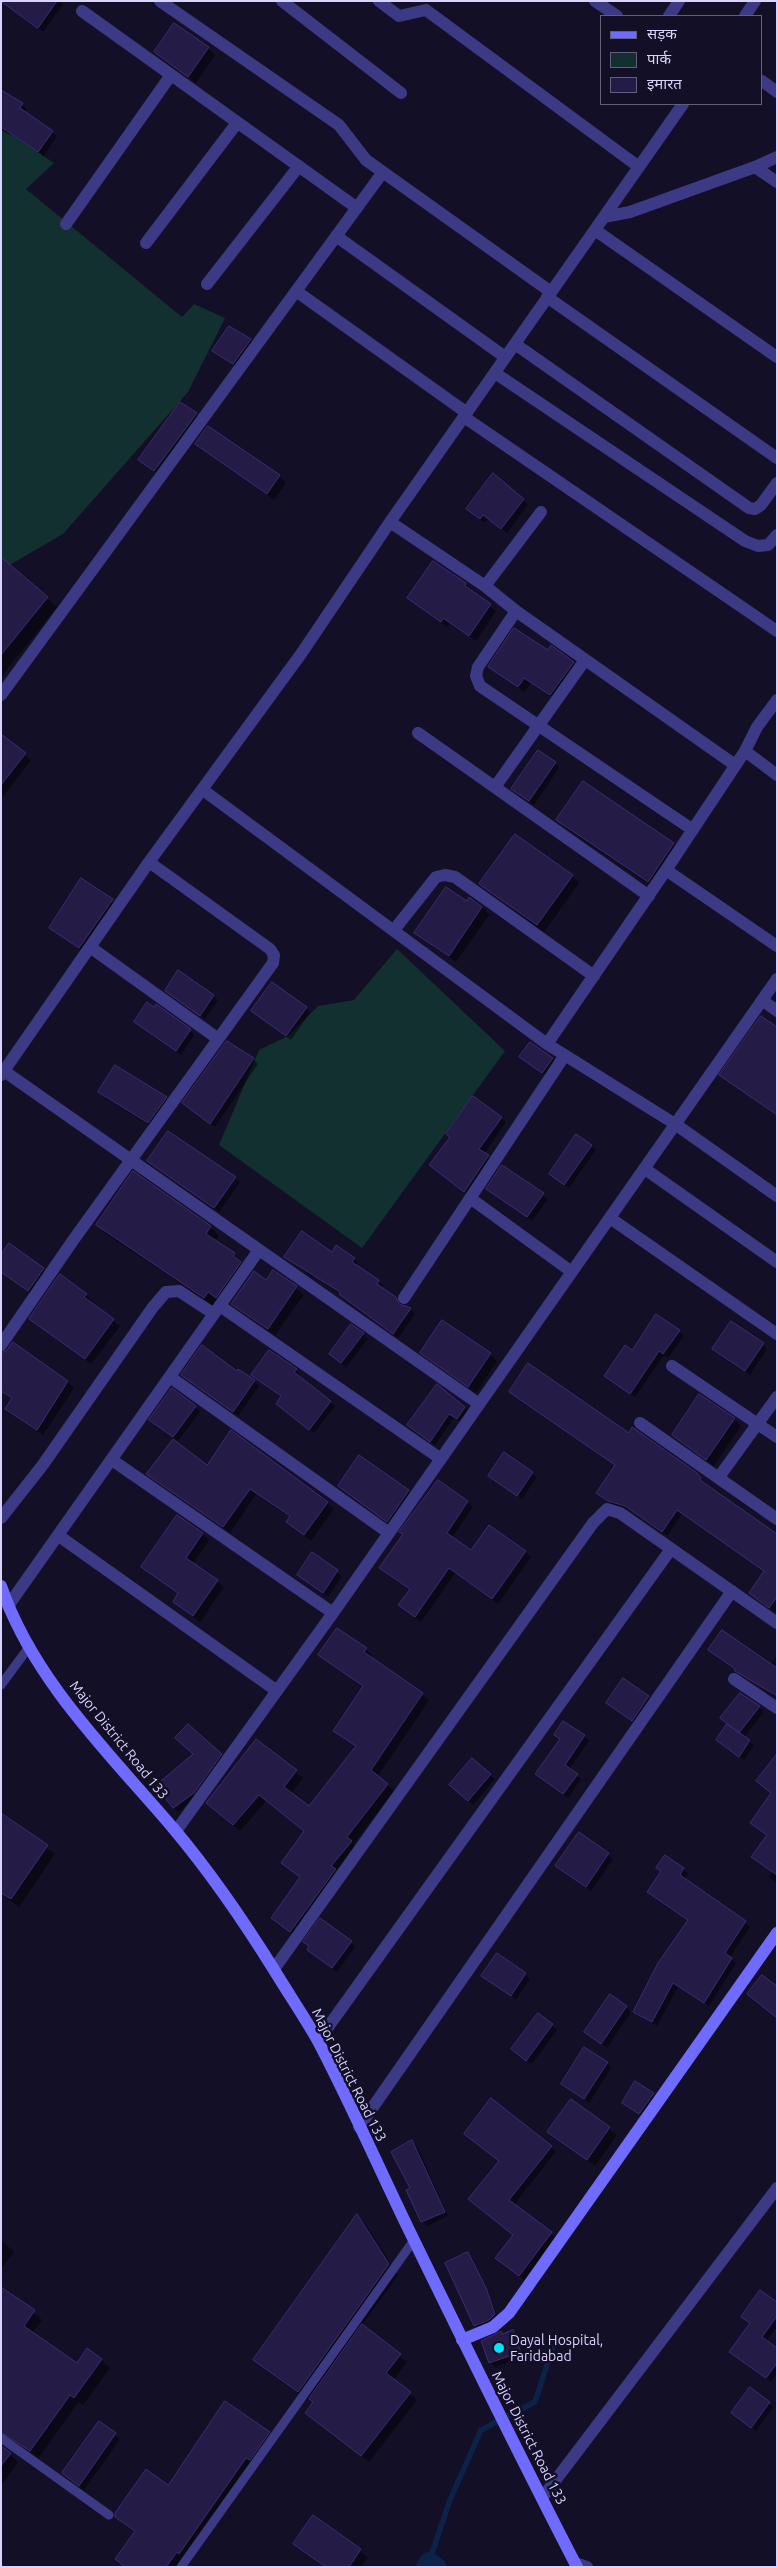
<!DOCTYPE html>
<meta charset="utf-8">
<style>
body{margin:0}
#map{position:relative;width:778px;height:2568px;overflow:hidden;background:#130f26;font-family:Ubuntu,"Noto Sans Devanagari",sans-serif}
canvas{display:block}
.frame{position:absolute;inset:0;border:2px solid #d9d4ff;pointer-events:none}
.legend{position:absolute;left:600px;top:15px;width:162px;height:90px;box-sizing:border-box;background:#130f26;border:1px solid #625e7d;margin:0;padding:6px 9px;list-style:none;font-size:15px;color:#d9d4ff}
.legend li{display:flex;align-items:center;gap:10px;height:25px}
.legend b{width:25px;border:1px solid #625e7d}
</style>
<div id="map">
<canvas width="778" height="2568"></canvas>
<div class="frame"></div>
<ul class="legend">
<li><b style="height:6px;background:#6f6bff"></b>सड़क</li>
<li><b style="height:14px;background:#12302f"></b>पार्क</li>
<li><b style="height:14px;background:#241b47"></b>इमारत</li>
</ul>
</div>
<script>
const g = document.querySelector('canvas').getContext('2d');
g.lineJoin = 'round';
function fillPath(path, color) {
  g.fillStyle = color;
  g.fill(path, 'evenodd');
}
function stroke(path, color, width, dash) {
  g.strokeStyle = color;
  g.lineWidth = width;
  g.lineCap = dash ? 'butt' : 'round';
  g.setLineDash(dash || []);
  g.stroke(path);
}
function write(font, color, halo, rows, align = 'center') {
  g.font = font + ' Ubuntu,sans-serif';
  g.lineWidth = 5;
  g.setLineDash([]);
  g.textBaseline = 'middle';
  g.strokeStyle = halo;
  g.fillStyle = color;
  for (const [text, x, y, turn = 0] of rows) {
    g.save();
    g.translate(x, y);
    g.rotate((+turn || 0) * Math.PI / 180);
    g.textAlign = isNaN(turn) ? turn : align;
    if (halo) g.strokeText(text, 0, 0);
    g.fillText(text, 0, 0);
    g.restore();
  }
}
const green = new Path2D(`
 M1 128 54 163 26 189 182 317 194 304 225 318 188 392 63 534 1 570Z
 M397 949 505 1051 362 1248 219 1145 259 1050 288 1036 318 1006 354 1000Z`);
const shadow = new Path2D(`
 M20 1H59L63 4 43 32 14 10Z
 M208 48 215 55 196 83 155 52Z
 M1 92 22 104 27 109 24 113 57 136 44 156 11 133 10 135 1 130Z
 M251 340 255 344 238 367 214 351Z
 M196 414 203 422 162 478 140 460Z
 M196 443 279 476 286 483 274 500Z
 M493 474 528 505 507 533 488 519 485 523 472 514Z
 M433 562 466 584 471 592 496 611 476 641 450 624 447 627 409 598Z
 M1 569 47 598 57 607 1 677Z
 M573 663 579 669 557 700 531 683 524 692 490 667Z
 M1 735 31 760 1 799Z
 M555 763 559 768 534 805 513 789Z
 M583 782 673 844 683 854 658 891 567 829 557 820Z
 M572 876 579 883 544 932 480 884Z
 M81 880 120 908 87 954 50 928Z
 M467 902 482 907 489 915 456 962 416 933Z
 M171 995 213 996 218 1000 205 1019Z
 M306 1008 310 1013 291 1040 257 1015Z
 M135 1022 190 1030 194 1035 181 1055Z
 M777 1029V1116L721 1075Z
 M521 1057 552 1058 557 1063 548 1077Z
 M253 1059 258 1064 215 1127 188 1107Z
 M100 1092 166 1098 173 1105 155 1129 107 1099Z
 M501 1118 506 1122 484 1154 493 1161 470 1196 435 1169 451 1137Z
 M591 1146 596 1150 569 1188 550 1174Z
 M149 1161 235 1178 240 1182 219 1212Z
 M502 1166 548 1199 532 1221 488 1189Z
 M133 1173 210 1227 219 1236 215 1241 242 1263 213 1305 106 1234 97 1225Z
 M10 1245 48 1273 33 1295 1 1272V1250L4 1252Z
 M332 1254 354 1259 358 1263 356 1266 378 1281 383 1286 381 1289 395 1298 402 1306 411 1309 415 1314 398 1338 314 1275 312 1277 286 1257Z
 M274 1271 304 1295 275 1335 233 1304 267 1282Z
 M86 1295 92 1301 90 1303 120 1326 91 1364 37 1324Z
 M679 1331 684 1336 668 1358 664 1355 635 1397 605 1376 632 1352Z
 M363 1334 368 1339 346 1367 336 1359Z
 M763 1344 767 1349 750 1375 714 1349Z
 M421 1352 490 1354 497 1361 476 1393Z
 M1 1353 68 1382 74 1388 43 1435 7 1409 13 1400 1 1392Z
 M239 1370 259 1386 238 1416 187 1379 237 1373Z
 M296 1370 300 1375 299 1377 335 1406 314 1433 282 1408V1397L257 1379Z
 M437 1386 458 1401 469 1412 462 1423 454 1418 435 1445 408 1425Z
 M172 1390 200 1411 178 1441 156 1424Z
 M510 1392 629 1434 696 1474 705 1484 777 1535V1613L750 1593 765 1572 682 1514 667 1536 631 1511 615 1506 602 1498 598 1493 616 1466Z
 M734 1419 741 1426 714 1466 673 1435Z
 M359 1457 413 1495 392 1525 344 1490Z
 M208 1467 327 1503 334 1509 311 1541 288 1522 291 1518 256 1494 230 1533 148 1474Z
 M532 1473 537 1477 522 1499 490 1476Z
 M467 1502 473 1507 452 1538 472 1552H525L531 1557 498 1604 455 1573 421 1622 400 1605 410 1590 381 1567Z
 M202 1534 209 1540 193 1564 224 1587 200 1622 174 1602 179 1594 143 1567Z
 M313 1554 342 1576 328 1597 298 1575Z
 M366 1649 372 1656 371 1658 429 1700 378 1776 394 1791 353 1844 358 1848 297 1938 273 1918 301 1878 282 1863 305 1831 266 1801 240 1831 214 1809 256 1741 303 1778 291 1794 309 1808 356 1747 335 1730 364 1688 320 1655Z
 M710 1650 770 1665 777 1655V1698Z
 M648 1697 653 1702 637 1724 613 1707Z
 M759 1707 764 1712 744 1737 754 1746 744 1760 718 1740 729 1724Z
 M584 1736 589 1741 569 1769 581 1779 568 1798 536 1774Z
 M194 1754 221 1755 225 1759 198 1797 178 1812 174 1807Z
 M490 1775 495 1779 473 1805 455 1789Z
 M1 1815 55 1854 19 1907 2 1895 1 1897Z
 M579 1834 613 1859 591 1891 557 1866Z
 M777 1866V1883L769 1877Z
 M658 1868 683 1869 688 1874 684 1879 750 1927 729 1958 736 1963 709 2006 678 1987 657 2026 635 2012 689 1921 648 1892 662 1872Z
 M351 1942 355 1947 337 1972 313 1954Z
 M525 1974 530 1979 516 1999 488 1980Z
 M626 2007 631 2012 607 2048 586 2032Z
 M552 2025 557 2030 532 2064 517 2054Z
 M607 2063 611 2068 589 2103 563 2084Z
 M636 2083 658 2099 644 2118 623 2103Z
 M571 2101 617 2135 595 2166 549 2132Z
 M412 2142 417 2146 448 2216 427 2226 422 2221 408 2190 412 2188Z
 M551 2147 556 2151 514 2205 556 2238 524 2280 501 2263 514 2236 500 2161Z
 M357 2216 366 2225 398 2275 362 2325 407 2362 393 2380 417 2400 369 2462 307 2413 314 2403 310 2398 308 2400 264 2369 255 2359Z
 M1 2240 14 2252 1 2269Z
 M468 2253 472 2258 499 2319 480 2330 475 2325Z
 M1 2288 42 2320 32 2333 77 2365 101 2360 110 2368 83 2405 78 2402 39 2458 14 2440 4 2442V2449L18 2462 1 2486Z
 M777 2304V2327L766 2342 777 2350V2374L771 2382 731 2352 751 2324 743 2317Z
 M513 2331 517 2336 524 2357 495 2367 490 2362 501 2332 503 2335Z
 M769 2403 773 2407 756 2431 733 2413Z
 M99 2423 120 2439 84 2490 63 2473Z
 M269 2433 276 2441 258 2467 255 2465 179 2567H124L116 2559 135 2532 116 2516Z
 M313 2517 368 2557 361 2567H325L295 2544Z`);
const stream = new Path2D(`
 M429 2562 450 2500 481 2430 535 2402 554 2343`);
const canal = new Path2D(`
 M426 2567 429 2562 436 2567`);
const building = new Path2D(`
 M1 1H57L38 28Z
 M174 23 209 47 188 77 154 52Z
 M1 90 23 103 20 108 53 131 38 152 1 127Z
 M229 326 251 339 233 364 212 351Z
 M180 402 197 413 154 471 138 460Z
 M208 426 280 475 267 494 195 444Z
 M493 473 524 499 501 529 483 515 480 519 466 509Z
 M1 557 48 597 1 655Z
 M433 561 466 583 465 586 491 604 469 636 443 618 441 622 407 598Z
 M514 628 548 650 551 645 574 662 550 695 524 678 518 687 488 667Z
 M1 734 26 753 1 785Z
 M538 750 556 762 529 801 511 789Z
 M583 781 674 843 648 882 556 820Z
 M515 834 573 875 537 925 479 884Z
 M81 878 113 899 79 948 49 928Z
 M446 887 467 901 469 897 482 907 449 956 414 933Z
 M178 970 214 995 200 1016 165 991Z
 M272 982 307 1007 286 1036 251 1011Z
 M147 1002 154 1007 156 1004 191 1029 176 1051 134 1022Z
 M761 1016 777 1027V1115L719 1075Z
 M227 1041 254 1058 210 1124 182 1103Z
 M530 1042 553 1058 542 1073 519 1057Z
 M115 1065 167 1097 148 1123 98 1092Z
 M473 1096 502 1117 479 1149 489 1155 464 1192 429 1165 450 1137 446 1134Z
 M168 1131 236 1177 214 1208 147 1161Z
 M576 1134 592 1145 564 1185 549 1174Z
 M502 1165 544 1193 527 1217 486 1189Z
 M133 1171 211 1226 206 1234 235 1253 233 1256 241 1262 216 1298 208 1292 204 1298 96 1225Z
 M302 1231 332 1252 336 1245 355 1258 352 1262 379 1280 377 1284 396 1297 399 1304 411 1308 393 1334 339 1294 340 1292 284 1257Z
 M9 1243 44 1268 28 1291 1 1272V1255Z
 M273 1270 297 1286 268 1329 231 1304 254 1271 266 1280Z
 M60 1274 87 1294 84 1297 114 1319 85 1359 29 1319Z
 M656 1314 680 1330 663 1354 659 1351 630 1394 604 1376 625 1345 632 1350Z
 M442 1320 491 1353 468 1387 420 1353Z
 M731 1321 764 1343 745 1371 712 1349Z
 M351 1324 364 1333 341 1363 329 1354Z
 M13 1342 68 1381 37 1430 5 1409 12 1398 1 1391V1353L7 1350Z
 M202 1345 237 1371 238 1369 255 1380 233 1412 181 1375Z
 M269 1350 297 1369 294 1372 331 1401 309 1430 276 1404 281 1396 251 1375Z
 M528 1363 629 1433 632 1427 697 1473 701 1478 700 1480 777 1534V1597L769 1608 749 1593 764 1571 677 1510 662 1532 625 1506 608 1501 596 1493 615 1465 509 1392Z
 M437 1384 465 1407 457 1419 449 1414 430 1442 407 1425Z
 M172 1388 196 1406 173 1437 149 1420Z
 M699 1394 735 1418 706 1460 672 1435Z
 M231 1430 328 1502 304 1535 286 1522 290 1516 250 1489 223 1527 146 1474 173 1439 207 1465Z
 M504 1452 533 1472 517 1496 488 1476Z
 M359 1455 409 1490 387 1522 338 1486Z
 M438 1480 468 1501 447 1533 471 1550 489 1525 526 1551 492 1599 449 1568 415 1617 398 1605 410 1589 379 1568 403 1534 399 1532Z
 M177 1515 203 1533 186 1558 218 1580 193 1616 173 1602 178 1593 141 1567Z
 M312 1552 338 1570 323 1593 297 1575Z
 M337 1628 367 1648 364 1652 423 1693 371 1770 388 1784 347 1837 352 1841 331 1866 336 1869 290 1932 271 1918 300 1877 281 1863 304 1831 259 1795 233 1825 206 1803 256 1739 297 1770 284 1787 309 1806 356 1746 333 1731 363 1686 318 1655Z
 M722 1630 777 1668V1696L735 1671 734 1668 708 1650Z
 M623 1678 649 1696 632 1721 606 1703Z
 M740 1693 760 1706 739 1733 720 1718Z
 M563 1721 585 1735 565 1765 578 1774 563 1794 535 1774 560 1739 554 1735Z
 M188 1724 222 1754 194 1793 173 1808 155 1786 193 1754 175 1738Z
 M727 1724 750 1740 739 1757 716 1740Z
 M777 1754V1875L751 1857 767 1835 750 1823 771 1793 756 1781Z
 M472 1758 491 1774 468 1801 449 1785Z
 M1 1813 48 1845 11 1899 1 1893Z
 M579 1832 609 1853 586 1887 555 1866Z
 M665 1855 684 1868 680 1875 746 1921 725 1953 732 1958 704 2003 673 1983 652 2022 633 2012 658 1963 688 1920 647 1892 661 1871 656 1868Z
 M320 1918 352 1941 332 1968 307 1950 309 1946 303 1942Z
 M497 1953 526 1973 511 1996 481 1976Z
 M762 1975 777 1986V2018L747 1994Z
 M610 1994 627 2006 601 2044 584 2032Z
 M538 2013 553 2024 526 2061 511 2049Z
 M584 2047 608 2062 584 2099 561 2084Z
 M635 2081 654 2093 639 2114 622 2103Z
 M491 2098 552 2146 509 2200 552 2232 519 2276 495 2258 513 2235 468 2199 499 2161 464 2134Z
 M571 2099 610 2127 587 2160 547 2132Z
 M412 2140 445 2212 421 2222 406 2190 410 2188 391 2152Z
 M357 2214 389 2264 298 2392 253 2360Z
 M468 2252 486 2288 495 2314 489 2320 474 2326 445 2263Z
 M1 2287 35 2310 24 2326 77 2363 87 2348 102 2359 74 2398 70 2395 30 2451 1 2432Z
 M760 2290 777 2302V2316L762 2337 777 2348V2363L766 2378 729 2352 750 2323 741 2317Z
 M362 2324 401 2354 386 2373 411 2392 361 2456 305 2413 313 2402 309 2399Z
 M513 2330 521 2352 489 2363 481 2341 501 2331 502 2334Z
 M750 2387 770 2402 751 2428 731 2413Z
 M225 2401 270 2432 250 2460 246 2458 179 2554 177 2552 166 2567H125L115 2559 135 2531 115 2517V2513L146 2469 168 2485Z
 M99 2421 116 2433 79 2486 62 2473Z
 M1 2446 11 2453 1 2466Z
 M313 2515 361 2549 349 2567H326L293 2544Z`);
const lane = new Path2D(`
 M1 1685 29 1647
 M1 2438 109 2515
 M181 2567 414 2240`);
const street = new Path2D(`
 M160 1 339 125 366 160 551 292
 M282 1 401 93
 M379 1 399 16 426 10 639 167
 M595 1 617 16
 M82 11 357 208
 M669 16 679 1
 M745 16 755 1
 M762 81 777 92
 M755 167 777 157
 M604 217 630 212 755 167 777 182
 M66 224 171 75
 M595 230 777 357
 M336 236 505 357
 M146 243 237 123
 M207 284 299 166
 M296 291 467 413
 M547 297 777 458
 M515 344 749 508 755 509 761 505 777 483
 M495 373 745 541 758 546 768 545 777 535
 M464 417 777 631
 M390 522 485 586 516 611 735 765
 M485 586 541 512
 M516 611 478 667 476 676 480 686 693 830
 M1 695 383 172
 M418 733 649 896
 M745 751 777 775
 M495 787 585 660
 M203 790 547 1044 675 1124 777 1196
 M666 870 777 946
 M394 930 436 877 445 875 455 877 594 976
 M90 947 217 1038
 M762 1000 777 1011
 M547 1044 666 870 745 751 757 727 777 700
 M4 1071 479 1404
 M1 1075 149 862 301 654 390 522 683 104
 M645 1169 777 1262
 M470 1198 572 1272
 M610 1218 777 1334
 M404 1298 565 1055
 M220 1306 441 1459
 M1 1345 74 1239 273 963 274 955 270 949 149 862
 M672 1366 777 1437
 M170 1377 389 1533
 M640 1423 777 1519
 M112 1460 333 1613
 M719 1477 777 1397
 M1 1518 42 1466 153 1307 166 1292 179 1291 214 1314
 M59 1536 277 1691
 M8 1606 259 1250
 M734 1679 777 1708
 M176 1831 333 1613 777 979
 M274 1969 593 1523 607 1509 620 1513 777 1623
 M318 2041 671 1549
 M359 2127 732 1591
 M542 2498 777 2188
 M575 2563 587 2567`);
const secondary = new Path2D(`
 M1 1586C33 1680 110 1754 173 1828 211 1873 245 1923 276 1973 290 1996 305 2018 318 2041 350 2102 378 2166 408 2228 463 2341 519 2455 577 2567
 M462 2340 493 2327 509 2313 777 1933`);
const markers = [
 [499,2348,6,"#00e5ff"]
];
const streetNames = [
 ["Major District Road 133",119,1740,51],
 ["Major District Road 133",349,2075,63],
 ["Major District Road 133",529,2438,63]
];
const poiNames = [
 ["Dayal Hospital,",510,2340],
 ["Faridabad",510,2356]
];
fillPath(green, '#12302f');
fillPath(shadow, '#0007');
stroke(stream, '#0c2248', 5.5);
stroke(canal, '#0c2248', 20);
fillPath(building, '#241b47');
stroke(building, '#3b2d73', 1);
stroke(lane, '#3d3a85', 9);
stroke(street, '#3d3a85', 12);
stroke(secondary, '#6f6bff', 12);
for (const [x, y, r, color] of markers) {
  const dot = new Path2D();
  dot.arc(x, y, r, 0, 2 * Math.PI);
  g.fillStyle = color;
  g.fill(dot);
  stroke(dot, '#130f26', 2);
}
write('14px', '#d9d4ff', '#130f26', streetNames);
write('14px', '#d9d4ff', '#130f26', poiNames, 'left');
</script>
